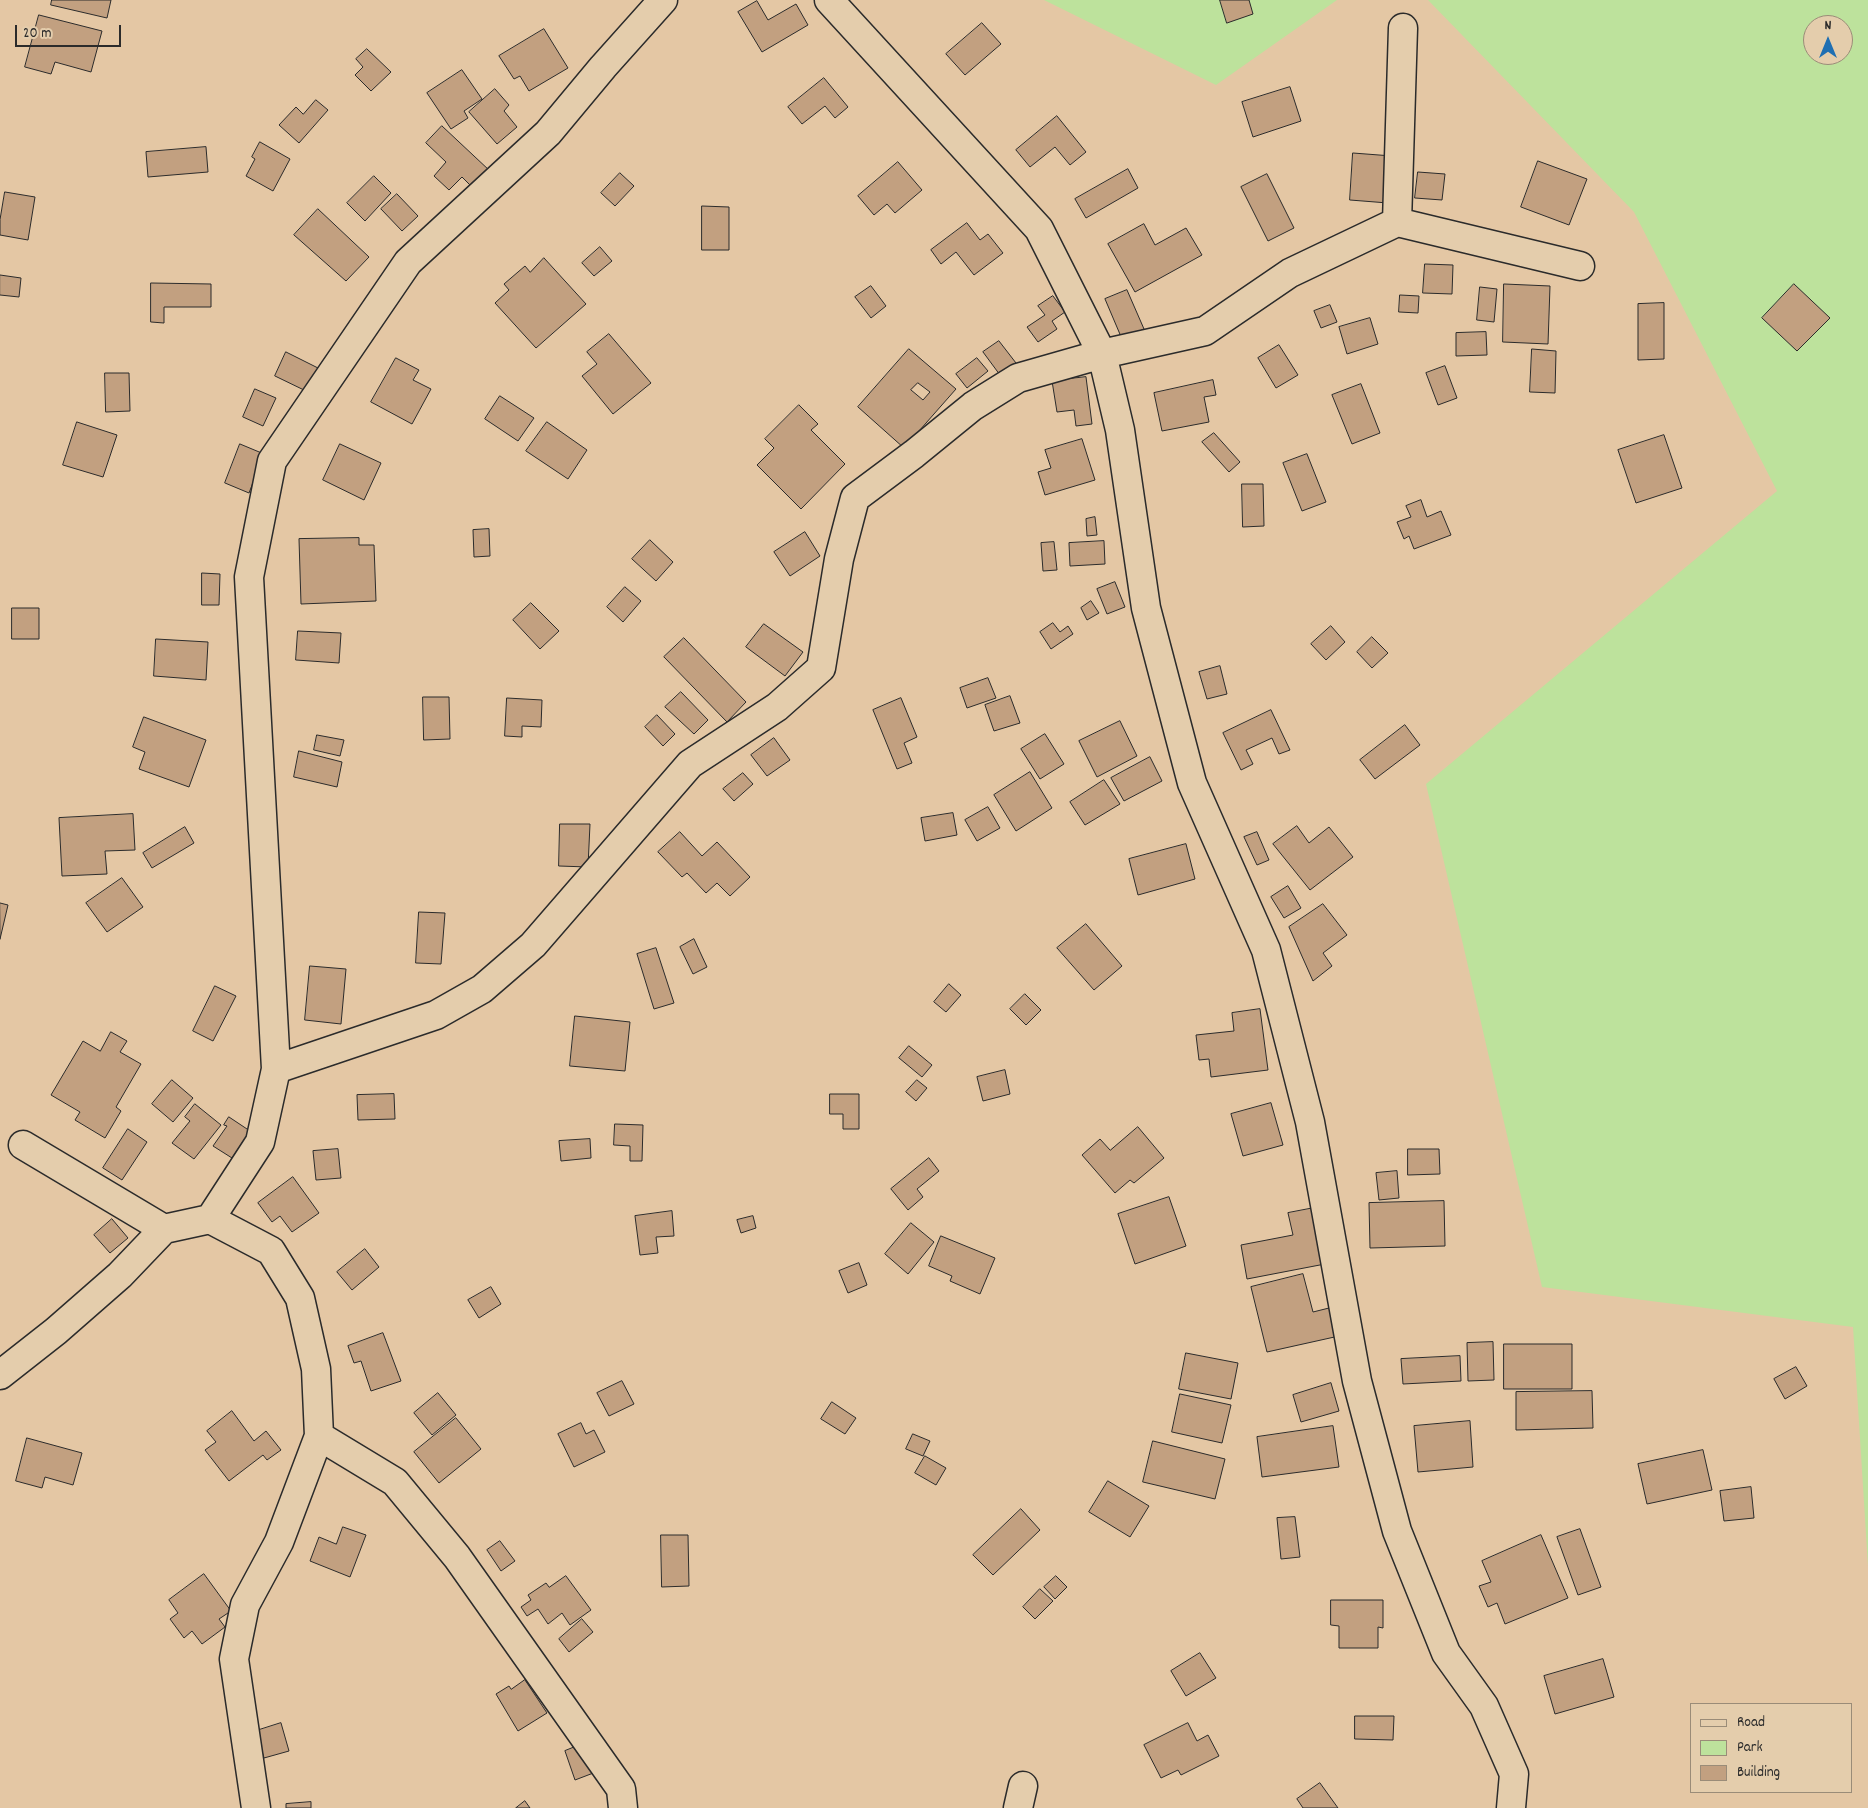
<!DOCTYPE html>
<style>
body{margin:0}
#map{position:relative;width:1868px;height:1808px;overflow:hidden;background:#e4c7a4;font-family:Dekko,sans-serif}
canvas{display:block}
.legend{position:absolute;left:1690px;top:1703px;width:162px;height:90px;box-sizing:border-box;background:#e4cdac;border:1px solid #9a8c78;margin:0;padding:6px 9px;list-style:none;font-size:15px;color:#2b2b2b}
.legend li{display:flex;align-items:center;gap:10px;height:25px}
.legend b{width:25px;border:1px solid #9a8c78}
.north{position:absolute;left:1803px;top:15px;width:50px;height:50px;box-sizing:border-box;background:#e4cdac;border:1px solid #9a8c78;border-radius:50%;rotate:0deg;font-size:14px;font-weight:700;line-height:20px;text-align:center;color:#2b2b2b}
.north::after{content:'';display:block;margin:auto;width:18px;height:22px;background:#1f6fb2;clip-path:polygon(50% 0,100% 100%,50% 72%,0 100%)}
.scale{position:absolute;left:15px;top:25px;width:106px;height:22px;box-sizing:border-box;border:2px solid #2b2b2b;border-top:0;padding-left:6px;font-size:15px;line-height:18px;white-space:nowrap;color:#2b2b2b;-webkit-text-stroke:4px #e4cdac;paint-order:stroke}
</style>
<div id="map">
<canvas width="1868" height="1808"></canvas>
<ul class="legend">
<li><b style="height:6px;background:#e4cdac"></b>Road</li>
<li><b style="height:14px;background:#bde29c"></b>Park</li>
<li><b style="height:14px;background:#c2a080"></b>Building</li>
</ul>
<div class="north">N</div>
<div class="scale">20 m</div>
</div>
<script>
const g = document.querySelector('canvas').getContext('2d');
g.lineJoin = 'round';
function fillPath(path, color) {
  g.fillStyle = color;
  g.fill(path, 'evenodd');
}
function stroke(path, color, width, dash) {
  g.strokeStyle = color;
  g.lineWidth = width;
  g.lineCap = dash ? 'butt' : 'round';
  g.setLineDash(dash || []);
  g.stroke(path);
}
const green = new Path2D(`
 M1044 0H1337L1216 85Z
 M1428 0H1868V1566L1853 1327 1542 1287 1426 784 1777 491 1634 212ZM1813 25H1843V55H1813Z`);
const building = new Path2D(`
 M52 0H111L107 18 51 5Z
 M1220 0H1249L1253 14 1227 23Z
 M757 1 768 20 796 4 808 25 762 52 738 12Z
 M39 15 102 31 91 72 55 62 51 74 25 67Z
 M982 23 1001 44 965 75 946 54Z
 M544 29 568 68 529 91 520 76 514 79 499 56Z
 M367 49 391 72 371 91 355 75 363 67 356 59Z
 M462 70 482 99 464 111 468 118 451 129 427 93Z
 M824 78 848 107 835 118 825 106 802 124 788 107Z
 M1290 87 1301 121 1253 137 1242 102Z
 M495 89 509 105 504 111 517 127 497 144 469 112Z
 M316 100 328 110 299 143 279 125 296 107 303 114Z
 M1057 116 1086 152 1070 165 1055 147 1030 167 1016 150Z
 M442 126 490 171 474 189 462 177 449 190 434 176 446 162 426 143Z
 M260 142 290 159 273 191 246 176 255 159 252 157Z
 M206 147 208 172 148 177 146 152Z
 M1353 153 1392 156 1388 203 1350 200Z
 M1538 161 1587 179 1569 225 1521 207Z
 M898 162 922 190 895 213 887 204 874 215 858 196Z
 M1128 169 1138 188 1086 218 1075 199Z
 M1418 172 1445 174 1442 200 1415 198Z
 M620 173 634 186 615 206 601 193Z
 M1267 174 1294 228 1268 241 1241 187Z
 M374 176 391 193 365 221 347 203Z
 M5 192 35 197 28 240 0 235V220Z
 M397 194 418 216 402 231 381 209Z
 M702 206 729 207V250H702Z
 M318 209 369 257 346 281 294 235Z
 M967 223 980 240 988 234 1003 253 974 275 956 252 941 264 931 250Z
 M1144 224 1155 245 1186 228 1202 255 1135 292 1108 244Z
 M600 247 612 261 594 276 582 263Z
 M544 258 586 304 536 348 495 303 509 290 504 284 525 266 530 272Z
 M1425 264 1453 265 1452 294 1423 293Z
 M0 275 21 278 19 297 0 295Z
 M151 283 211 284V307H164V323L151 322Z
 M1504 284 1550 286 1548 344 1503 342Z
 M1794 284 1830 318 1797 351 1762 318Z
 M871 286 886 306 871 318 855 297Z
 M1480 287 1497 289 1494 322 1477 320Z
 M1127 290 1144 329 1122 339 1105 299Z
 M1400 295 1419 296 1418 313 1399 312Z
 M1053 296 1065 312 1052 321 1057 329 1038 342 1027 327 1045 315 1038 306Z
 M1664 303V359L1638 360V304Z
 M1330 305 1337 322 1321 328 1314 311Z
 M1370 318 1378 344 1347 354 1339 327Z
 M1486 332 1487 355 1456 356V333Z
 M609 334 651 383 613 414 582 376 597 364 587 352Z
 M999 341 1016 363 1000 375 983 352Z
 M1279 345 1298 375 1276 388 1258 358Z
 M909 349 956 389 904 448 858 407ZM918 383 930 392 923 400 911 390Z
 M1532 349 1556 351 1555 393 1530 392Z
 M286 352 318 368 306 391 275 376Z
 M396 358 419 370 413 380 431 389 412 424 371 402Z
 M977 358 988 371 967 388 956 374Z
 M1445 366 1457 398 1438 405 1426 373Z
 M105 373H129L130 411 106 412Z
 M1086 377 1092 424 1076 426 1074 410 1057 412 1052 381Z
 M1213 380 1216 395 1204 397 1209 422 1162 431 1154 393Z
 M1361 384 1380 433 1352 444 1332 395Z
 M255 389 276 398 263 426 243 417Z
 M500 396 534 418 518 441 485 419Z
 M799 405 818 424 811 430 845 464 801 509 757 465 774 448 765 439Z
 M77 422 117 435 103 477 63 465Z
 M547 422 587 450 568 479 526 451Z
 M1214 433 1240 462 1229 472 1202 442Z
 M1664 435 1682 488 1636 503 1618 450Z
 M1082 439 1095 480 1045 495 1038 472 1051 468 1045 450Z
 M240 444 264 454 249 493 225 483Z
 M340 444 381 463 364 500 323 480Z
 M1307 454 1326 502 1302 511 1283 463Z
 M1242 484H1263L1264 526 1243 527Z
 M1421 500 1427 517 1441 511 1451 535 1414 549 1409 536 1404 539 1397 522 1411 517 1406 506Z
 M1095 517 1097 535 1087 536 1086 519Z
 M489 529 490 556 474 557 473 530Z
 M805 532 820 556 790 576 774 552Z
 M359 538V545H374L376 601 301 604 299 539Z
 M650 540 673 562 656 581 632 559Z
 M1104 541 1105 564 1070 566 1069 543Z
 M1054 542 1057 570 1043 571 1041 543Z
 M202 573 220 574 219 605H202Z
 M1115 582 1125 607 1107 614 1097 589Z
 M625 587 641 601 623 622 607 607Z
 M1091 601 1099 613 1087 620 1081 608Z
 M531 603 559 631 540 649 513 620Z
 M12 608H39V639H12Z
 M1053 623 1060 632 1068 626 1073 634 1051 649 1040 632Z
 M764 624 803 652 785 676 746 647Z
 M1331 626 1345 642 1326 660 1311 644Z
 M298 631 341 633 339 663 296 660Z
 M1372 637 1388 653 1372 668 1357 652Z
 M684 638 746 702 727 722 664 657Z
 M156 639 208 642 206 680 154 676Z
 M1220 666 1227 694 1207 699 1199 672Z
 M988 678 996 698 967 708 960 688Z
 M681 692 708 720 694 734 665 707Z
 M1010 696 1020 723 994 731 985 705Z
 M423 697H449L450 739 424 740Z
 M507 698 542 700 541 727 522 726V737L505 736Z
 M901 698 917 737 904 743 912 763 897 769 873 710Z
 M1271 710 1290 750 1279 754 1272 738 1246 750 1253 764 1241 770 1223 733Z
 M657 715 675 734 663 746 645 727Z
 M144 717 206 740 189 787 139 769 145 752 133 747Z
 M1120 721 1137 756 1097 777 1079 741Z
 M1405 725 1420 745 1375 779 1360 760Z
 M1045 734 1064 764 1040 779 1021 749Z
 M317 735 344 740 340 756 314 750Z
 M774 738 790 760 767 776 751 755Z
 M299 751 342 762 337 787 294 777Z
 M1150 757 1162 781 1124 801 1111 778Z
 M1030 772 1052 808 1016 831 994 795Z
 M743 773 753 784 734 801 723 789Z
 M1104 780 1120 804 1085 825 1070 802Z
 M988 807 1000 828 977 841 965 820Z
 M953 813 957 835 925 841 921 818Z
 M133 814 135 850 105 851 107 874 62 876 59 818Z
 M560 824H590L588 867 559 866Z
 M1297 826 1309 843 1329 827 1353 857 1310 890 1273 844Z
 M185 827 194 843 152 868 143 853Z
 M680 832 702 856 717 842 750 877 730 896 717 883 706 893 687 873 682 877 658 852Z
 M1257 832 1269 860 1257 865 1244 837Z
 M1186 844 1195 879 1138 895 1129 859Z
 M122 878 143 907 107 932 86 903Z
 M1288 886 1301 908 1284 918 1271 897Z
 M0 903 8 905 0 939Z
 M1323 904 1347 935 1323 953 1332 966 1313 981 1289 927Z
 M419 912 445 913 441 964 416 963Z
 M1086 924 1122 966 1094 990 1057 948Z
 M694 939 707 967 693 974 680 947Z
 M656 948 674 1003 654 1009 637 954Z
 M310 966 346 969 341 1024 305 1020Z
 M949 984 961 995 946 1012 934 1002Z
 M215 986 236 996 213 1041 193 1031Z
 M1025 994 1041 1010 1026 1025 1010 1009Z
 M1260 1009 1268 1070 1211 1077 1209 1059 1199 1060 1196 1035 1234 1031 1232 1013Z
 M575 1016 630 1022 625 1071 570 1066Z
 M111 1032 127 1041 120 1052 141 1064 116 1107 121 1111 105 1138 75 1120 80 1112 51 1095 83 1041 100 1051Z
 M909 1046 932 1065 922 1077 899 1058Z
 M1005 1070 1010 1094 983 1101 977 1077Z
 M172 1080 193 1098 173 1122 152 1104Z
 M917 1080 927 1088 916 1101 906 1092Z
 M394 1094 395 1119 358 1120 357 1095Z
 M830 1094H859V1129H843V1114H830Z
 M1271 1103 1283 1145 1243 1156 1231 1114Z
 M195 1104 221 1125 194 1159 172 1143 190 1121 185 1117Z
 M229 1117 250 1131 232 1158 213 1146 227 1126 224 1125Z
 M615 1124 643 1125 642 1161H630V1146L614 1145Z
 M1138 1127 1164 1158 1134 1183 1130 1180 1115 1193 1082 1155 1100 1139 1110 1150Z
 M128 1129 147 1142 122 1180 103 1168Z
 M590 1139 591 1158 561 1161 559 1141Z
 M338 1149 341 1178 316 1180 313 1151Z
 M1408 1149H1439L1440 1174 1408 1175Z
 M929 1158 939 1171 917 1189 923 1197 908 1210 891 1189Z
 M1397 1171 1399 1198 1379 1200 1376 1173Z
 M293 1177 319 1213 292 1232 280 1216 272 1222 258 1203Z
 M1169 1197 1186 1246 1135 1264 1118 1214Z
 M1444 1201 1445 1246 1370 1248 1369 1203Z
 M1314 1208 1325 1264 1247 1279 1241 1245 1293 1235 1288 1213Z
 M672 1211 674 1236 656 1237 658 1253 640 1255 635 1216Z
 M753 1216 756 1228 741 1233 737 1220Z
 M112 1219 128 1238 110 1253 94 1235Z
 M911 1223 934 1242 908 1274 885 1254Z
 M941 1236 995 1258 980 1294 950 1281 952 1276 929 1266Z
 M365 1249 379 1267 352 1290 337 1272Z
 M859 1263 867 1285 848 1293 839 1271Z
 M1303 1274 1313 1312 1333 1307 1339 1336 1267 1352 1251 1287Z
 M491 1287 501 1304 479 1318 468 1300Z
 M383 1333 401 1381 371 1391 361 1361 354 1363 348 1346Z
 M1493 1342 1494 1380 1468 1381 1467 1343Z
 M1504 1344H1572V1389H1504Z
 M1186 1353 1238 1363 1231 1399 1179 1389Z
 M1460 1356 1461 1381 1403 1384 1401 1359Z
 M1796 1367 1807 1386 1785 1399 1774 1379Z
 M622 1381 634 1404 609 1416 597 1393Z
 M1331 1383 1339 1411 1301 1422 1293 1395Z
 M1592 1391 1593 1428 1516 1430V1392Z
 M438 1393 456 1415 432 1435 414 1413Z
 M1180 1394 1231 1405 1222 1443 1172 1432Z
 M832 1402 856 1418 845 1434 821 1419Z
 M232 1411 254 1441 266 1431 281 1450 267 1460 263 1455 229 1481 205 1450 216 1442 207 1431Z
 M456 1418 481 1449 439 1483 414 1452Z
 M1470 1421 1473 1467 1418 1472 1414 1426Z
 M581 1423 586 1434 594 1430 605 1452 574 1467 558 1434Z
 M1333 1426 1339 1467 1262 1477 1257 1437Z
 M913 1434 930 1441 923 1456 906 1449Z
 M27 1438 82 1453 73 1485 45 1477 42 1488 16 1481Z
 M1153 1441 1225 1459 1215 1499 1143 1482Z
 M1703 1450 1712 1490 1647 1504 1638 1464Z
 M925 1456 946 1468 936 1485 915 1473Z
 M1108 1481 1149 1506 1130 1537 1089 1512Z
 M1751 1487 1754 1518 1724 1521 1720 1491Z
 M1021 1509 1040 1530 993 1575 973 1555Z
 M1295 1517 1300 1557 1281 1559 1277 1518Z
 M343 1527 366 1535 350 1577 310 1561 319 1537 336 1544Z
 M1580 1529 1601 1587 1578 1595 1557 1537Z
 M661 1535H688L689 1586 662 1587Z
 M1541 1535 1568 1598 1505 1624 1497 1603 1488 1607 1479 1586 1491 1582 1482 1561Z
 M500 1541 515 1561 501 1571 487 1550Z
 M204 1574 231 1611 219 1619 225 1627 202 1644 192 1631 184 1638 170 1619 178 1613 169 1600Z
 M566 1576 591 1610 570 1625 562 1613 548 1624 538 1609 527 1616 521 1607 531 1600 528 1595 546 1583 549 1587Z
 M1056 1576 1067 1587 1055 1599 1044 1587Z
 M1040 1589 1053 1601 1035 1619 1023 1607Z
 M1331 1600H1383V1628L1378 1627V1648H1339V1626L1331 1625Z
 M582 1619 593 1632 569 1652 559 1639Z
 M1200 1653 1216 1678 1186 1696 1171 1671Z
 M1603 1659 1614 1697 1555 1714 1544 1676Z
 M525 1680 547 1713 518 1731 496 1694 509 1686 511 1689Z
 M1355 1716H1394L1393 1740 1355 1739Z
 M281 1723 289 1751 264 1758 256 1731Z
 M1188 1723 1197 1741 1208 1735 1219 1756 1181 1775 1178 1770 1161 1778 1144 1745Z
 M585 1743 596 1772 575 1780 565 1751Z
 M1320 1783 1338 1808H1303L1297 1799Z
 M525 1801 530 1808H516Z
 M311 1802V1808H286V1804Z`);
const minor = new Path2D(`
 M829 0 1039 229 1102 354 1120 430 1146 608 1192 783 1266 950 1310 1122 1357 1381 1397 1531 1446 1653 1484 1706 1514 1774 1511 1808
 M1397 222 1580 266
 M276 1069 436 1015 482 989 533 945 690 764 777 707 821 668 839 559 855 498 914 454 973 406 1018 378 1102 354 1205 331 1290 273 1397 222 1403 28
 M23 1145 164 1229 210 1219
 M0 1375 56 1331 120 1275 164 1229
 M319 1436 395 1482 457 1557 621 1789 623 1808
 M256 1808 234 1659 245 1605 279 1542 319 1436 316 1369 300 1298 271 1251 210 1219 260 1142 276 1069 249 577 272 461 408 262 548 133 603 67 663 0
 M1018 1808 1023 1786`);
fillPath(green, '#bde29c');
fillPath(building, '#c2a080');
stroke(building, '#2b2b2b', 1);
stroke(minor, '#2b2b2b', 31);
stroke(minor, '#e4cdac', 28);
</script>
